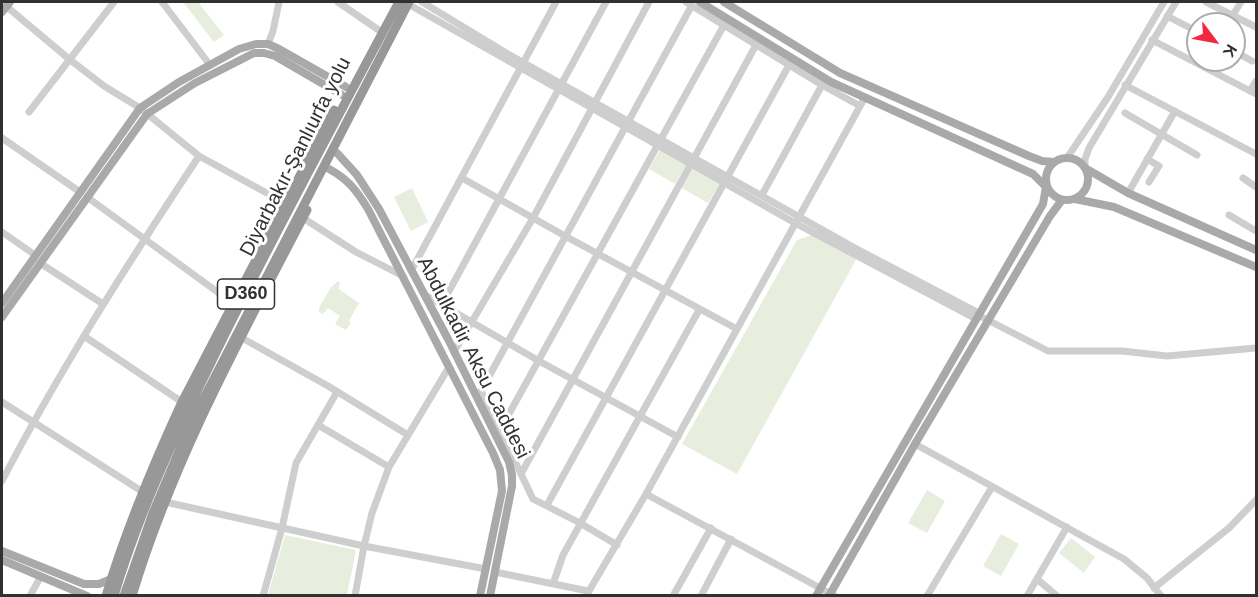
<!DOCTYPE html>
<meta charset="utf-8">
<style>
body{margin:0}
#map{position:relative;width:1258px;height:597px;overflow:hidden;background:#fff;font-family:Helvetica,sans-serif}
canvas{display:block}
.frame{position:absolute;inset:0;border:3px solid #313131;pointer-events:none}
.north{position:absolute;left:1186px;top:12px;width:60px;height:60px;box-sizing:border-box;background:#fff;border:2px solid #adadad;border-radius:50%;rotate:122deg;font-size:16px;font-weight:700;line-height:24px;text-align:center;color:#313131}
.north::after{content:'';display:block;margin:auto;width:21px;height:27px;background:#f3273f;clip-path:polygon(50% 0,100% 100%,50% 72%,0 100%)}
</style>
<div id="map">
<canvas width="1258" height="597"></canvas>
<div class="frame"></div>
<div class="north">K</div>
</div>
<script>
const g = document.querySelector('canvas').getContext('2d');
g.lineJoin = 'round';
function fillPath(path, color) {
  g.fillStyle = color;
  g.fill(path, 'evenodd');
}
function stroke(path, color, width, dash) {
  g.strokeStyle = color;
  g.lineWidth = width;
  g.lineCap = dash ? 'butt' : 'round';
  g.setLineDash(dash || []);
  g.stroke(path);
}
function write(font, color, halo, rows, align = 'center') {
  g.font = font + ' Helvetica,sans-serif';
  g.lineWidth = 6;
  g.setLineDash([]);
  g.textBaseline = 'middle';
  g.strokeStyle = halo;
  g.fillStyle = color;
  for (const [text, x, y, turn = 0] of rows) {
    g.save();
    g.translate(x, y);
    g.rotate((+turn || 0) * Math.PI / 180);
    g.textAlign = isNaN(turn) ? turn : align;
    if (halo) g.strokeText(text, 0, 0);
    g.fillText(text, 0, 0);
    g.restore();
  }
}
const green = new Path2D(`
 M183 2H198L224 35 214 42Z
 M660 150 686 165 675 184 649 169Z
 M692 169 719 184 708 203 682 188Z
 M412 188 428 222 411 231 394 197Z
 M812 235 857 258 737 474 682 444 797 240Z
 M338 281 340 283 339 289 359 303 349 321 351 323 346 330 335 324 340 316 328 308 323 314 319 312V308L331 287Z
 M927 490 945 501 927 533 908 523Z
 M1001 534 1019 544 1001 576 983 566Z
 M285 535 356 550 347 595H268Z
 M1071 538 1095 557 1084 573 1059 553Z`);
const minor = new Path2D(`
 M162 2 210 65
 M338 2 383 33
 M422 2 508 54 855 248 979 313
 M686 2 822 85 860 106
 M1206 2 1256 27
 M408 4 795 223 976 319
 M6 6 69 59 104 86 140 108 199 156 285 203
 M1233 15 1241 2
 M1167 16 1198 32
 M1152 40 1256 94
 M268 44 273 31 279 2
 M1234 51 1252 61
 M1125 85 1256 154
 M1250 91 1256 81
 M29 112 114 2
 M1125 113 1197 155
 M2 138 80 192
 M1067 158 1108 97 1164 2
 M1147 159 1159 166 1149 182
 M1085 168V159L1089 148 1176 2
 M462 178 565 236 737 329
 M1243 178 1256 187
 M1128 193 1175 111
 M762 195 822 85
 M87 197 234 304
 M1229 215 1256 231
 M303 218 356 252 403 276
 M2 232 35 255
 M40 263 103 304
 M411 271 556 2
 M425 295 539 361 678 437
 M442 304 606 2
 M978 315 1048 351H1122L1167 356 1256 348
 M84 336 182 402
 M242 338 328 386 408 435
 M454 352 533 218 649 2
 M2 402 143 492
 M318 425 389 467
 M499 432 724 25
 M915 444 1124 559 1147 578 1161 596
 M521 474 756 45
 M2 481C60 369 129 262 199 156
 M646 494 835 596
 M165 502 364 546 372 513 389 467 449 367
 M547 505 789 65
 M617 545 580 523 533 499 481 391 692 5
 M495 572 588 591
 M1037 579 1057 596
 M553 584 563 555 699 310
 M1154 588 1229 528 1256 500
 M30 596 41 576
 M263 596 282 528 296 463 337 392
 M355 596 364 546 486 569
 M586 596 646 494 864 99
 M673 596 711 528
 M701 596 731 539
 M927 596 992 487
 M1027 596 1067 527`);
const major = new Path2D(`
 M700 2 831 82 1033 174 1046 187 1043 204 816 596
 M724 2 840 73 1029 156 1042 161 1054 162
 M2 12 10 2
 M337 153 357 175 379 209 448 339 509 462 512 475V486L490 596
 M1046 179a21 21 0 1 1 42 0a21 21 0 1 1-42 0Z
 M1085 168 1128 193 1256 250
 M329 169C348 179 357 191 368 209L493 453 500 470 502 491 480 596
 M1075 199 1114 207 1256 267
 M2 303 140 108 179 82 239 49 256 44H268L279 49 346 87
 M2 317 147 114 195 83 254 53H264L275 56 342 95
 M2 551 84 584H99L111 579
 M2 560 87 596
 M829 596 915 444 1050 216 1062 200`);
const highway = new Path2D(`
 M106 596C126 529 153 465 182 402L334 110
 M114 596C142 502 185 415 228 328 283 218 341 110 399 2
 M124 596 153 513 191 423 409 2
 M132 596C173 460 242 335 307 210`);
const shields = [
 [246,294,57]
];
const shieldNames = [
 ["D360",246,294]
];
const streetNames = [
 ["Diyarbakır-Şanlıurfa yolu",296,157,-63],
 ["Abdulkadir Aksu Caddesi",473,358,63]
];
fillPath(green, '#e7eede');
stroke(minor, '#cecece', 7);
stroke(major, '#a9a9a9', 8);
stroke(highway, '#989898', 9);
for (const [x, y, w] of shields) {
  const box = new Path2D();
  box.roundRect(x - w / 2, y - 15, w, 30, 4.5);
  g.fillStyle = '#fff';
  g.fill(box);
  stroke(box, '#313131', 1.5);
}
write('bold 18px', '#313131', null, shieldNames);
write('20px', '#313131', '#fff', streetNames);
</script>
